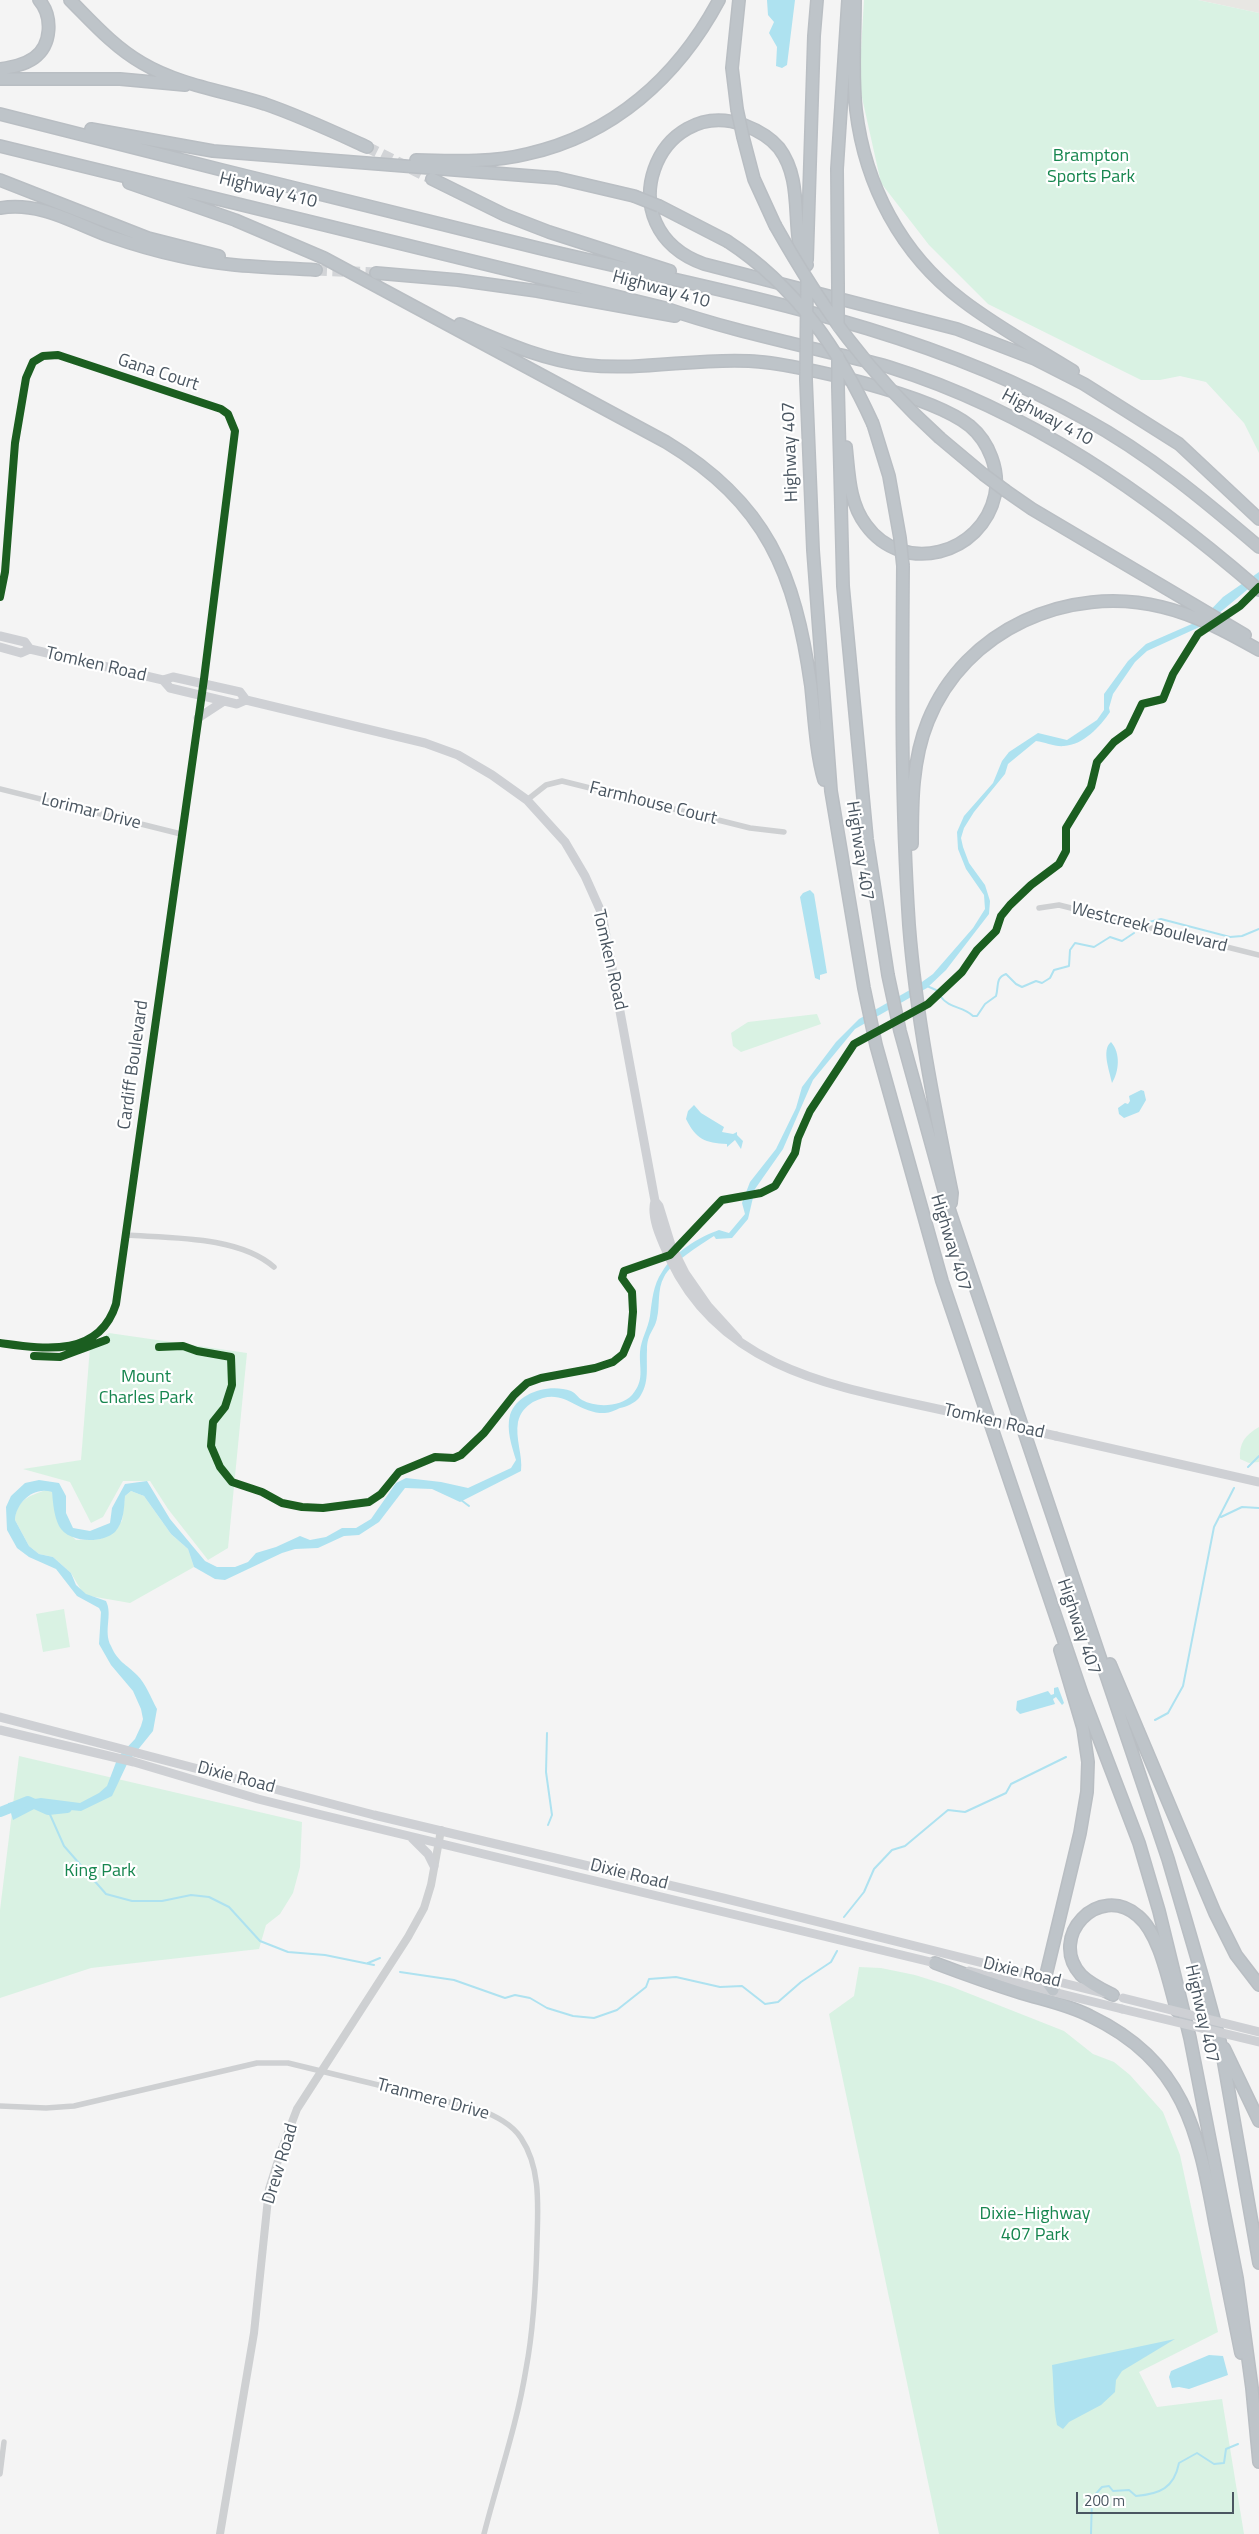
<!DOCTYPE html>
<style>
body{margin:0}
#map{position:relative;width:1259px;height:2534px;overflow:hidden;background:#f4f4f4;font-family:"Titillium Web",sans-serif}
canvas{display:block}
.scale{position:absolute;left:1076px;top:2492px;width:158px;height:22px;box-sizing:border-box;border:2px solid #4a5661;border-top:0;padding-left:6px;font-size:15px;line-height:18px;white-space:nowrap;color:#4a5661;-webkit-text-stroke:4px #fff;paint-order:stroke}
</style>
<div id="map">
<canvas width="1259" height="2534"></canvas>
<div class="scale">200 m</div>
</div>
<script>
const g = document.querySelector('canvas').getContext('2d');
g.lineJoin = 'round';
function fillPath(path, color) {
  g.fillStyle = color;
  g.fill(path, 'evenodd');
}
function stroke(path, color, width, dash) {
  g.strokeStyle = color;
  g.lineWidth = width;
  g.lineCap = dash ? 'butt' : 'round';
  g.setLineDash(dash || []);
  g.stroke(path);
}
function write(font, color, halo, rows, align = 'center') {
  g.font = font + ' "Titillium Web",sans-serif';
  g.lineWidth = 4.5;
  g.setLineDash([]);
  g.textBaseline = 'middle';
  g.strokeStyle = halo;
  g.fillStyle = color;
  for (const [text, x, y, turn = 0] of rows) {
    g.save();
    g.translate(x, y);
    g.rotate((+turn || 0) * Math.PI / 180);
    g.textAlign = isNaN(turn) ? turn : align;
    if (halo) g.strokeText(text, 0, 0);
    g.fillText(text, 0, 0);
    g.restore();
  }
}
const commercial = new Path2D(`
 M1198 0H1259V13Z`);
const green = new Path2D(`
 M864 0H1198L1259 13V453L1244 423 1206 382 1180 376 1160 380H1141L988 304 929 245 881 183 859 84Z
 M817 1014 821 1024 741 1052 733 1046 731 1033 748 1022Z
 M109 1333 247 1353 228 1548 208 1560 168 1509 150 1481H123L103 1517 91 1523 70 1482 23 1469 81 1460 90 1347Z
 M1259 1427V1462L1249 1463 1240 1459C1239 1443 1245 1435 1259 1427Z
 M46 1490 52 1492 58 1523 76 1540 101 1539 122 1521 125 1496 131 1491 144 1496 171 1534 188 1549 194 1567 130 1603 84 1595 71 1573 53 1557 39 1554 29 1546 15 1520C16 1500 29 1496 46 1490Z
 M64 1609 70 1647 43 1652 36 1614Z
 M19 1756 302 1822 300 1867 293 1893 280 1914 266 1925 259 1949 91 1968 0 1998V1910Z
 M859 1967 881 1968 915 1975 950 1986 1064 2031 1093 2054 1114 2062 1130 2075 1163 2112 1180 2155 1218 2332 1139 2372 1157 2407 1222 2399 1244 2534H939L829 2014 854 1996Z`);
const water = new Path2D(`
 M767 0H795L787 65 782 68 776 66 777 47 769 33 774 22 768 15Z
 M1259 572V580L1206 624 1147 651 1135 662 1113 694 1109 708 1110 712C1100 727 1083 745 1064 746 1055 747 1045 742 1036 741L1008 764 1005 774 974 812 964 828 961 838 963 847 969 863 985 885 990 901 989 914 946 970 927 988 855 1029 813 1080 783 1149 755 1189 748 1219 732 1238 716 1239 714 1236C700 1245 671 1263 664 1277 657 1289 660 1306 657 1318 655 1330 647 1333 647 1350 646 1367 650 1383 639 1398 635 1403 626 1407 620 1408 615 1410 610 1413 605 1413 576 1414 564 1385 533 1402 525 1407 520 1413 518 1422 515 1439 523 1455 521 1471L460 1502 432 1489 405 1488 379 1522 359 1535 344 1536 318 1548 295 1549 282 1553 225 1580 215 1579 194 1567 188 1549 171 1534 144 1496 131 1491 125 1496C124 1508 124 1522 115 1532 102 1544 68 1543 59 1526 54 1516 53 1503 52 1492 33 1486 16 1503 15 1520L29 1546 39 1554 53 1557 71 1573 76 1585 86 1594 106 1601C113 1615 103 1631 111 1646 118 1662 126 1664 137 1675 146 1684 151 1698 157 1709L153 1731 128 1762 112 1796 81 1811 38 1807 13 1820 8 1803 41 1798 80 1803 99 1793 107 1786 118 1757 135 1739 141 1726 143 1719 141 1709 133 1691 111 1665 99 1644 101 1612 99 1608 77 1596 56 1569 29 1557 17 1548 7 1530 6 1507 11 1496 25 1483 39 1480 59 1483 66 1496V1513L73 1528 90 1531 110 1523 112 1508 125 1484 147 1481 170 1519 205 1561 217 1567H235L248 1562 256 1553 276 1547 300 1536 310 1540 326 1537 342 1528H356L371 1519 396 1483 406 1478 441 1482 468 1488 511 1468 516 1460C512 1447 506 1430 510 1415 517 1392 550 1383 571 1391 576 1393 578 1398 582 1400 596 1408 621 1407 632 1395 645 1380 639 1369 640 1352 641 1339 648 1329 650 1316 652 1301 653 1285 662 1272 673 1253 699 1237 719 1230L729 1233 745 1214 742 1203 750 1182 776 1149 796 1108 802 1087 836 1042 859 1019 915 987 933 974 973 928 985 909 984 895 966 869 958 849 957 832 964 816 993 783 1002 761 1009 752 1038 733 1067 740 1097 720 1104 710V694L1128 661 1146 644 1201 620 1223 597Z
 M810 890 814 894 827 973 820 975V980L815 978 800 897 803 893Z
 M1111 1042C1121 1053 1119 1072 1112 1083 1110 1072 1101 1050 1111 1042Z
 M1141 1090 1144 1091 1146 1100 1139 1112 1124 1118 1119 1114 1118 1108 1125 1103 1128 1104 1130 1101 1129 1096Z
 M694 1105 701 1113 724 1127 722 1132 733 1134 737 1132V1135L743 1141 741 1149 735 1140 727 1147V1144C705 1143 696 1139 686 1119L688 1111Z
 M1058 1687 1064 1703 1062 1705 1056 1697 1053 1699 1055 1704 1020 1714 1016 1710 1017 1701 1048 1691 1051 1695 1054 1694V1688Z
 M1175 2339 1122 2371 1116 2380 1115 2392 1101 2405 1069 2422 1063 2429 1057 2425C1053 2405 1054 2385 1052 2365Z
 M1209 2355 1223 2356 1228 2375 1189 2389 1179 2387 1172 2388 1169 2377 1171 2371Z`);
const stream = new Path2D(`
 M1149 922 1161 919 1230 937 1242 936 1259 929
 M927 986 936 990
 M940 996C951 1010 961 1005 973 1016H977L985 1004 996 996C999 986 995 978 1006 974L1016 984 1022 987 1036 981 1042 983 1050 978 1054 970 1069 966 1070 950 1075 943 1094 947 1110 937 1122 941 1134 933
 M1248 1467 1259 1456
 M461 1500 469 1506
 M1221 1517 1242 1507 1259 1508
 M1155 1720 1168 1713 1183 1686 1214 1527 1234 1488
 M547 1733 546 1772 552 1815 548 1825
 M48 1810 64 1846 106 1894 132 1901H162L191 1895 209 1897 229 1907 260 1941 288 1952 325 1955 374 1965
 M844 1917 864 1892 874 1869 892 1850 905 1846 948 1810 965 1812 1006 1793 1011 1784 1066 1757
 M368 1963 380 1958
 M400 1972 454 1980 505 1998 515 1995 530 1998 547 2008 573 2016 594 2018 617 2010 646 1987 649 1979 676 1977 720 1987 742 1986 765 2004 778 2002 801 1982 831 1962 837 1951
 M1091 2534 1092 2498 1102 2487 1109 2486 1113 2491 1129 2490 1136 2496C1160 2494 1174 2488 1179 2463L1197 2453 1214 2464 1224 2463 1226 2449 1238 2444`);
const river = new Path2D(`
 M0 1812 28 1801 48 1810 67 1808`);
const motorwayTunnel = new Path2D(`
 M367 147 432 179
 M316 270 376 273`);
const minor = new Path2D(`
 M0 597 5 572 15 443 26 378 33 362 43 356 58 355 221 409 228 414 235 431 204 679 116 1304C99 1358 44 1349 0 1343
 M0 789 181 834
 M527 800 546 785 562 781 750 828 784 832
 M1039 908 1059 905 1259 955
 M126 1235C171 1238 239 1236 274 1267
 M0 2106 46 2108 74 2106 257 2063H288L481 2110C495 2116 512 2124 521 2138 541 2168 538 2206 537 2241 536 2283 534 2327 526 2369 517 2425 498 2479 484 2534
 M0 2474 4 2442`);
const tertiary = new Path2D(`
 M220 2534 254 2333 269 2189 281 2151 297 2109 408 1937 424 1908 431 1885 441 1830`);
const secondary = new Path2D(`
 M0 636 25 642 30 649
 M0 647 21 653 30 649 163 680 173 677 240 692 246 700
 M163 680 170 688 237 704 246 700 425 743 458 755 492 775 527 800 565 842 585 876 602 914 655 1201C650 1218 663 1243 670 1259 725 1376 848 1388 960 1414
 M198 718 224 701
 M655 1201 659 1206 671 1245 685 1273 708 1306 738 1339
 M1056 1436 1259 1482
 M0 1717 374 1815 723 1898 1103 1993
 M0 1730 134 1762 258 1799 318 1814 939 1964
 M412 1838 428 1854 434 1866
 M969 1971 1122 2009`);
const motorway = new Path2D(`
 M70 0C92 22 114 47 142 63 179 85 224 91 265 104 300 116 334 132 367 147
 M855 0C855 36 852 74 856 110 865 185 901 254 962 300 997 327 1036 348 1073 371
 M0 69C12 67 24 65 34 58 52 45 53 16 39 0
 M0 79H120L185 85
 M737 109 732 68 739 0
 M0 114C179 159 359 205 538 248 725 293 915 323 1085 419 1149 454 1204 500 1259 547
 M91 129 213 151 557 178 634 196
 M743 137 754 179 775 225
 M0 146 665 308C714 325 765 337 815 349 839 355 865 360 889 367 1030 411 1148 494 1259 590
 M416 160C453 161 491 163 527 154 613 135 678 77 719 0
 M432 179 505 215 549 232 670 271
 M0 180 148 238 219 256
 M129 183 235 220 324 258 666 442C767 503 795 573 811 686 814 714 816 754 824 780
 M659 206 727 241
 M0 208C39 201 74 223 109 236 132 244 156 251 179 256 225 267 270 267 316 270
 M807 260 814 36 817 0
 M807 265C804 258 800 251 799 244 794 211 800 176 779 148 770 137 757 130 744 125 658 94 604 228 704 264L957 329 1035 359 1084 384 1179 444 1259 519
 M376 273 458 280 537 291 675 316
 M838 286 837 169 848 0
 M460 324C501 341 542 360 586 365 641 371 695 358 749 361 798 363 933 396 970 426 989 442 1000 470 995 495 982 555 903 576 866 525 849 503 849 474 846 447
 M806 380 813 550 831 791 864 988 876 1045 942 1281 1082 1694 1139 1843 1159 1911 1190 2038 1237 2278 1252 2388 1259 2462
 M838 387 843 586 867 839 888 975 900 1031 950 1212 1168 1859 1203 1979 1220 2041 1259 2263
 M873 424 889 476 900 538
 M940 438 983 474
 M1006 491 1032 509 1245 635
 M903 566C902 686 901 805 909 925 916 1015 934 1105 952 1193L951 1203
 M912 844C912 803 912 760 928 721 965 629 1069 584 1162 607 1196 615 1229 633 1259 650
 M1110 1664 1215 1913 1236 1955 1259 1985
 M935 1963C964 1974 992 1984 1021 1993 1044 2000 1069 2005 1090 2016 1184 2061 1198 2130 1215 2223 1224 2266 1232 2310 1241 2353
 M1053 1990 1045 1979 1080 1833 1087 1792 1088 1762 1083 1728 1060 1650
 M1113 1995C1103 1990 1090 1984 1081 1975 1047 1937 1099 1882 1138 1916 1160 1934 1169 1984 1177 2011
 M1224 2048 1259 2121`);
const secondaryBridge = new Path2D(`
 M960 1414 1056 1436
 M1123 1998 1259 2032
 M1122 2009 1259 2042`);
const motorwayBridge = new Path2D(`
 M737 109 743 137
 M634 196 659 206
 M775 225C823 310 867 372 940 438
 M727 241C796 286 840 351 873 424
 M838 286V327
 M838 356V387
 M806 380 807 281
 M983 474 1006 491
 M900 538 903 566`);
const cycleway = new Path2D(`
 M0 597 5 572 15 443 26 378 33 362 43 356 58 355 221 409 228 414 235 431 204 679 116 1304C99 1358 44 1349 0 1343
 M159 1347 183 1346 197 1351 231 1357 232 1385 225 1407 213 1422 211 1446 220 1467 232 1482 262 1492 282 1503 302 1507 323 1508 369 1502 381 1494 399 1472 435 1457 454 1458 461 1455 484 1433 514 1395 527 1383 541 1378 595 1368 613 1362 623 1354 631 1335 633 1312 632 1292 622 1278 624 1271 670 1255 722 1200 761 1193 775 1186 795 1153 798 1138 810 1111 854 1044 928 1004 962 972 977 950 996 931 1001 916 1010 905 1031 885 1059 864 1066 851V828L1091 787 1097 762 1114 742 1129 731 1142 704 1163 699 1173 674 1198 634 1240 606 1259 587
 M34 1356 60 1357 106 1340`);
const parkNames = [
 ["Brampton",1091,157],
 ["Sports Park",1091,178],
 ["Mount",146,1378],
 ["Charles Park",146,1399],
 ["King Park",100,1872],
 ["Dixie-Highway",1035,2215],
 ["407 Park",1035,2236]
];
const streetNames = [
 ["Highway 410",268,191,14],
 ["Highway 410",661,290,15],
 ["Gana Court",158,373,18],
 ["Highway 410",1047,418,28],
 ["Highway 407",791,452,-92],
 ["Tomken Road",96,665,13],
 ["Farmhouse Court",653,804,14],
 ["Lorimar Drive",91,812,14],
 ["Highway 407",859,851,81],
 ["Westcreek Boulevard",1149,928,14],
 ["Tomken Road",609,960,77],
 ["Cardiff Boulevard",134,1065,-82],
 ["Highway 407",950,1243,73],
 ["Tomken Road",994,1422,13],
 ["Highway 407",1078,1627,71],
 ["Dixie Road",236,1778,15],
 ["Dixie Road",629,1875,14],
 ["Dixie Road",1022,1973,14],
 ["Highway 407",1201,2014,77],
 ["Tranmere Drive",433,2100,15],
 ["Drew Road",281,2164,-73]
];
fillPath(commercial, '#e8e7e3');
fillPath(green, '#d9f2e3');
fillPath(water, '#aee2f0');
stroke(stream, '#aee2f0', 2);
stroke(river, '#aee2f0', 10);
stroke(motorwayTunnel, '#d2d4d7', 11, [11, 5.5]);
stroke(motorway, '#b9bec3', 14);
stroke(minor, '#ced0d2', 5.5);
stroke(tertiary, '#ced0d2', 8);
stroke(secondary, '#ced0d4', 9);
stroke(motorway, '#bec4c9', 11);
stroke(motorwayBridge, '#b9bec3', 14, []);
stroke(secondaryBridge, '#ced0d4', 9);
stroke(motorwayBridge, '#bec4c9', 11);
stroke(cycleway, '#1b5e20', 8);
write('18px', '#17864f', '#fff', parkNames);
write('18px', '#4a5661', '#fff', streetNames);
</script>
